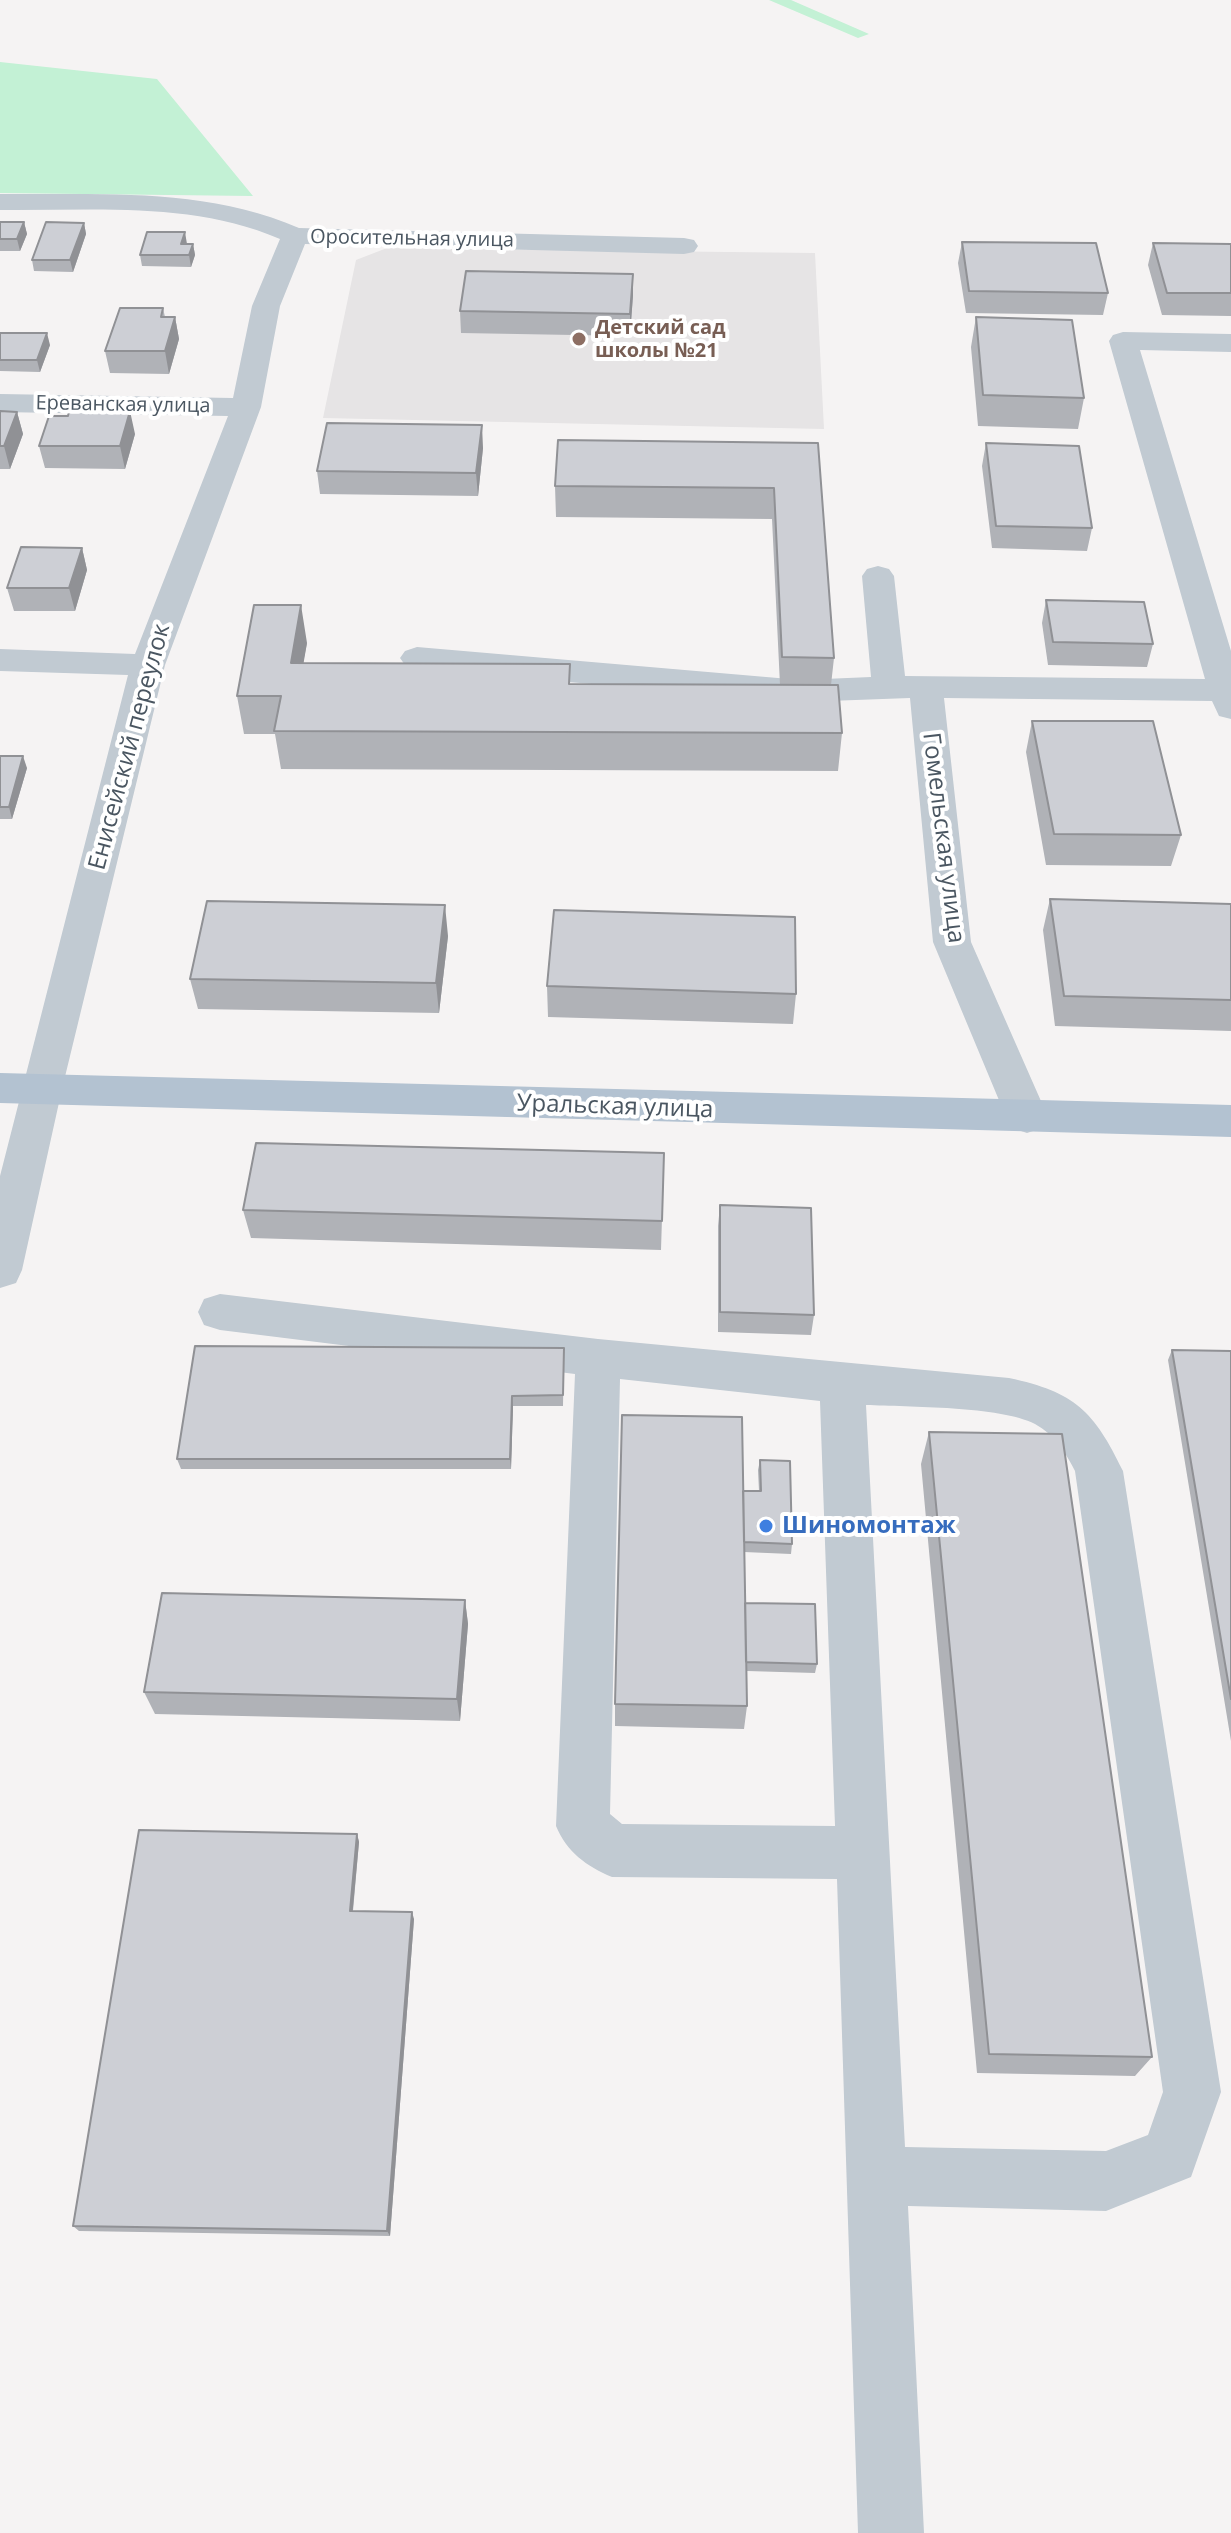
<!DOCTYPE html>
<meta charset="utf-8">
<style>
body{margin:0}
canvas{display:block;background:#f5f3f3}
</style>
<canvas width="1231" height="2533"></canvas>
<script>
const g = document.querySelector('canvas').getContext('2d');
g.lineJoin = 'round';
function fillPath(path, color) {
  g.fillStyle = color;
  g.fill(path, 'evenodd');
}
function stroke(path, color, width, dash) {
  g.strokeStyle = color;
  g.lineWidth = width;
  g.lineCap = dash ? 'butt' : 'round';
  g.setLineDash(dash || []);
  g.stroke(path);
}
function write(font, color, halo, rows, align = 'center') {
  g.font = font + ' "Open Sans",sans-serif';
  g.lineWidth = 8;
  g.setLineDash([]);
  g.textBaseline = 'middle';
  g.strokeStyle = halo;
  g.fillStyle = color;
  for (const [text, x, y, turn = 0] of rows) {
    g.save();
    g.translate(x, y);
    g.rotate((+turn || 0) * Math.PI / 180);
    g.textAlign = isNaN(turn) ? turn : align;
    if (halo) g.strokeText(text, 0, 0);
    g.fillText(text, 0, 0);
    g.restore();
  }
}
const education = new Path2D(`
 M387 248 815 253 824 429 323 418 356 260Z`);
const green = new Path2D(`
 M769 0H791L869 34 858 38Z
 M0 62 157 79 253 196 0 193Z`);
const minor = new Path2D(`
 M0 194C102 195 204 187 299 228L684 238 694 240 698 246 694 252 684 254 305 244 280 306 261 407 165 665 62 1089 22 1270 16 1283 0 1288V1176L128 675 0 671V649L135 654 228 416 0 412V394L233 398 252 306 280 239C192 201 94 211 0 210Z
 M1123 332 1231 334V352L1140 350 1231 651V719L1219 716 1212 701 944 698 971 942 1048 1117 1042 1128 1027 1133 1012 1128 1006 1117 933 942 910 698 801 702 417 669 405 665 400 658 405 651 417 647 801 680 871 677 862 576 867 569 878 566 889 569 894 576 905 676 1205 679 1109 341 1113 335Z
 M220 1294 598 1339 1009 1378C1075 1392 1094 1411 1123 1471L1221 2092 1191 2177 1106 2211 908 2206 924 2533H858L837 1879 612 1877C586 1866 567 1852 556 1826L575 1374 220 1330 204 1325 198 1312 204 1299ZM620 1379 820 1401 835 1826 622 1824 610 1814ZM866 1405C908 1407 1000 1406 1035 1424 1054 1434 1066 1453 1075 1471L1163 2092 1148 2135 1106 2151 905 2147Z`);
const major = new Path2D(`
 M0 1073 1231 1105V1137L0 1103Z`);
const wall = new Path2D(`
 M0 222H24L27 234 20 251H0Z
 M84 223 86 234 73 272 34 271 32 260Z
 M962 242 1108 293 1103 315 966 313 958 263Z
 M1153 243 1231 244V316L1162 315 1148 265Z
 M187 244H193L195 255 191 267 142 266 140 255Z
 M633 295 630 336 461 333 460 311Z
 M163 308 165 317H175L179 339 169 374 110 373 105 351Z
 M976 317 1084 398 1078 429 978 426 971 347Z
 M0 333 50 345 40 372 0 371Z
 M0 411 17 412 23 434 10 469H0Z
 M135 434 125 469 45 468 39 446Z
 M818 443 834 658 831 685 842 733 838 771 281 769 275 734H244L237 696 307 643 303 663 570 684 780 685 772 519 556 517 555 486Z
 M986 443 1092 528 1087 551 992 548 982 466Z
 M483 448 478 496 320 494 317 471Z
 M82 548 87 570 75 611H14L7 588Z
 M1046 600 1153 644 1147 667 1048 665 1042 623Z
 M1032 721 1181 835 1171 866 1046 865 1026 752Z
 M0 756 27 768 12 819H0Z
 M1050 899 1231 904V1031L1055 1026 1043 930Z
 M448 936 439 1013 198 1009 190 979Z
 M547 986 796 994 793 1024 548 1017Z
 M664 1153 661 1250 251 1238 243 1210Z
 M720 1205 814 1315 811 1335 718 1332V1226Z
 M564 1348 563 1406H513L511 1469H181L177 1459Z
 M1172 1350 1231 1351V1741L1168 1360Z
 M929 1432 1152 2057 1135 2076 977 2073 921 1464Z
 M760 1460 792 1544 791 1554 744 1552 745 1603 817 1664 815 1673 747 1671V1706L744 1729 615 1726V1704L743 1491H759L758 1470Z
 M465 1600 468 1624 460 1721 155 1714 144 1692Z
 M357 1834 359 1842 353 1911 414 1919 390 2236 79 2231 73 2226Z`);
const shadedWall = new Path2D(`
 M24 222 27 234 20 251 17 239Z
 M84 223 86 234 73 272 70 260Z
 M185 232 187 244H181Z
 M193 244 195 255 191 267 189 255Z
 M633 274V295L630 336V314Z
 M175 317 179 339 169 374 165 351Z
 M47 333 50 345 40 372 37 360Z
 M130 411 135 434 125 469 120 446Z
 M17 412 23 434 10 469 4 446Z
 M482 425 483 448 478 496 476 473Z
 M82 548 87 570 75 611 69 588Z
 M301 605 307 643 297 701 291 663Z
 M23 756 27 768 12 819 9 807Z
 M445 905 448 936 439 1013 436 983Z
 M512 1396 513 1406 511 1469 510 1459Z
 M465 1600 468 1624 460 1721 457 1699Z
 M357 1834 359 1842 352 1918 350 1911Z
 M412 1912 414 1919 390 2236 387 2231Z`);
const building = new Path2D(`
 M0 222H24L17 239H0Z
 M46 222 84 223 70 260H32Z
 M147 232H185L181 244H193L189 255H140Z
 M962 242 1096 243 1108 293 969 291Z
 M1153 243 1231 244V293H1167Z
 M466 271 633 274 630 314 460 311Z
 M120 308H163L161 317H175L165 351H105Z
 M976 317 1072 320 1084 398 983 395Z
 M0 333H47L37 360H0Z
 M0 411 17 412 4 446H0Z
 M69 411H130L120 446H39L49 416H68Z
 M327 423 482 425 476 473 317 471Z
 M558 440 818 443 834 658 782 657 774 488 555 486Z
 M986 443 1079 446 1092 528 996 526Z
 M21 547 82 548 69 588H7Z
 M1046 600 1144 602 1153 644 1053 642Z
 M254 605H301L291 663 570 664 569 684 838 685 842 733 274 731 281 696H237Z
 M1032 721H1153L1181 835 1054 834Z
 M0 756H23L9 807H0Z
 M1050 899 1231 904V1000L1064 996Z
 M207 901 445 905 436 983 190 979Z
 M554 910 795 917 796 994 547 986Z
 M256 1143 664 1153 662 1221 243 1210Z
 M720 1205 811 1208 814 1315 720 1312Z
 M195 1346 564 1348 563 1395 512 1396 510 1459H177Z
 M1172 1350 1231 1351V1699Z
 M622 1415 742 1417 747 1706 615 1704Z
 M929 1432 1062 1434 1152 2057 989 2054Z
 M760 1460 790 1461 792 1544 744 1542 743 1491H761Z
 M162 1593 465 1600 457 1699 144 1692Z
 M745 1603 815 1604 817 1664 746 1662Z
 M139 1830 357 1834 350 1911 412 1912 387 2231 73 2226Z`);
const markers = [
 [579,339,8,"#8d6e63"],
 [766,1526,8,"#3f7fe0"]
];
const farStreetnames = [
 ["Оросительная улица",412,239,1],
 ["Ереванская улица",123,405,1]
];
const farEducationnames = [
 ["Детский сад",595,328],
 ["школы №21",595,351]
];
const streetNames = [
 ["Енисейский переулок",130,747,-75],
 ["Гомельская улица",943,838,83],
 ["Уральская улица",615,1107,2]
];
const shopNames = [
 ["Шиномонтаж",782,1526]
];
fillPath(education, '#e6e4e5');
fillPath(green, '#c3f1d5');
fillPath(minor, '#c1cad2');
fillPath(major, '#b3c2d1');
fillPath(wall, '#b0b2b7');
fillPath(shadedWall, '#909195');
fillPath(building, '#cdcfd5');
stroke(building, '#909195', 2);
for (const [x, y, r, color] of markers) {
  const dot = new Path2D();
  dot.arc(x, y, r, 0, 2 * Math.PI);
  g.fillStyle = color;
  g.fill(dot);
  stroke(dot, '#fff', 3);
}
write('20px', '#4a5661', '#fff', farStreetnames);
write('bold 20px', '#785e54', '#fff', farEducationnames, 'left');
write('24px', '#4a5661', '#fff', streetNames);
write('bold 24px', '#366cbe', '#fff', shopNames, 'left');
</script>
